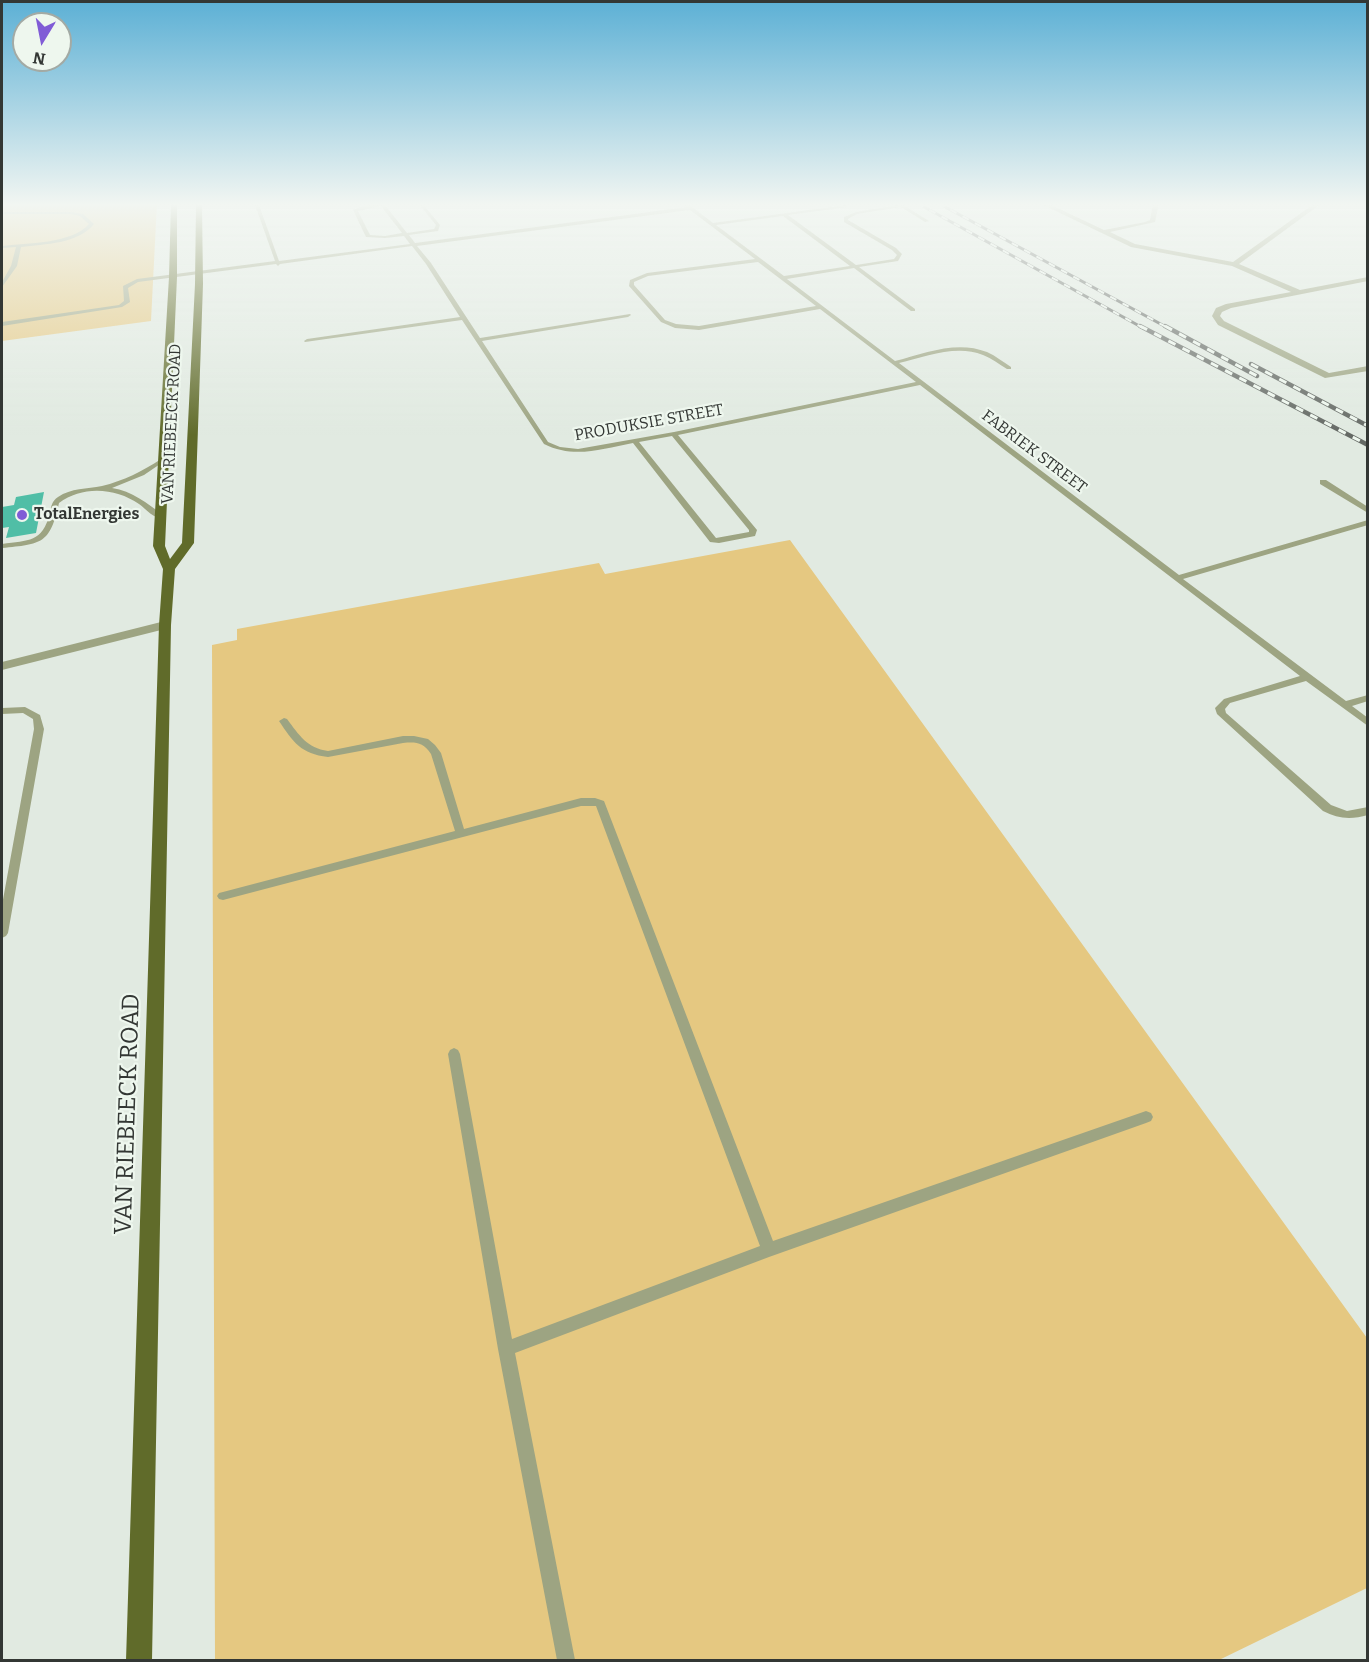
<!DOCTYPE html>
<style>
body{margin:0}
#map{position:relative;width:1369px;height:1662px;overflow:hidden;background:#e1eae1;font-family:Bitter,serif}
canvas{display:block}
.frame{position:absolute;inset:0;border:3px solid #333734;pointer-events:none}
.north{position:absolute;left:12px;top:12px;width:60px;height:60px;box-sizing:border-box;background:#eef7ee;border:2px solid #a3aaa4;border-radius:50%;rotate:190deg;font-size:16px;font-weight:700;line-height:24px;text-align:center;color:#333734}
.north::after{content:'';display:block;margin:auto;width:21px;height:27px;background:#805cd6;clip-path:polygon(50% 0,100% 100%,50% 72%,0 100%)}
</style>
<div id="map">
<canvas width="1369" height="1662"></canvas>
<div class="frame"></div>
<div class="north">N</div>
</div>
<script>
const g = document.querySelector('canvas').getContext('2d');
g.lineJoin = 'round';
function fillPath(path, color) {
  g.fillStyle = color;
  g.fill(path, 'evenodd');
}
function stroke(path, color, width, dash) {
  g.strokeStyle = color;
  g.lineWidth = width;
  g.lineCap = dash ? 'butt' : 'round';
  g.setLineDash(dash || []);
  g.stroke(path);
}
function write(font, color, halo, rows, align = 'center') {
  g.font = font + ' Bitter,serif';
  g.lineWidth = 4.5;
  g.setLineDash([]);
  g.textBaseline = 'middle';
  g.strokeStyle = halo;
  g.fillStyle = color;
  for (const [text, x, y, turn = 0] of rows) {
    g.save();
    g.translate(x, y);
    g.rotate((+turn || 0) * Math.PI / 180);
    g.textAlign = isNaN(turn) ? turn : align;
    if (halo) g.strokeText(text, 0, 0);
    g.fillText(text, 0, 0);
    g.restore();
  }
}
const green = new Path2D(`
 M2 203H157L151 321 2 341Z
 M790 540 1367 1338V1588L1219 1660H215L212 645 237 640V629L599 563 605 574Z`);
const building = new Path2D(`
 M44 492 36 533 6 538 9 527 2 528V507L14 505 16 497Z`);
const lane = new Path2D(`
 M257 203H261L259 205 279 261 410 244 404 236 385 238 366 237 353 210C364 204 378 203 391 203L385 205 407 233 434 229 436 225 418 203H422L440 225 438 231 409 235 415 243 687 207 682 203H687L713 223 846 205 848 207 788 215 856 265 894 259 897 255 892 250 844 222V217L856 212 898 205 895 203H900L929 221 925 222 901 207 857 214 848 219V220L896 248 902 254 898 261 859 267 915 309V311H911L854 268 787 279 895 361C925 353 957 340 987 352 996 356 1003 362 1011 367V369H1007C999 364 991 358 983 355 956 344 925 357 899 363L1179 575 1368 520V525L1183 579 1346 701 1368 695V701L1352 706 1368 718V726L1306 681 1230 703 1225 709 1226 713 1331 805 1347 811 1368 807V815C1351 820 1338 819 1323 811L1217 714 1215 708 1224 699 1300 676 920 385 678 435 757 530 755 536 719 543 710 542 633 443C601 449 574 459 544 444L462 320 305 342 304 341 307 339 460 317 426 264 412 246 280 264 278 266 276 264 138 282 128 288 130 302 122 307 2 326V322L119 305 124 301 123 286 137 279 275 261 255 205ZM381 206 402 233 385 236 370 235 358 211ZM690 210 755 259 647 273 630 280 629 286 661 322 675 328 699 330 820 309 916 382 674 432 578 449 560 447 548 442 482 341 628 317 631 315 630 314 480 338 431 263 417 246ZM783 216 850 266 784 276 716 225ZM758 262 816 306 699 326 676 324 665 320 634 285V282L648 276ZM672 436 749 530V532L716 538 639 442Z
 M2 212H71L83 214 94 224C78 244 45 244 21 247L17 266 2 287V282L11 266 16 247 2 248V246C26 243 72 244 89 224L80 216 71 214H2Z
 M161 459 166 460 144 475 112 488C132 491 147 503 163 515V519C154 519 146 509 139 504 116 488 83 485 59 503 50 544 42 544 2 548V544C29 540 42 543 50 513 51 506 52 501 58 497 71 488 87 489 102 486 123 481 143 471 161 459Z
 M1320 480H1326L1368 507V513L1320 484Z
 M25 707 40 715 44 729 8 933 6 936 2 938V905L34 729 33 719 23 713 2 714V708Z
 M284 718 287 719C299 735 307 748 328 751L403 736H414L428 739 435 745 441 753 464 829 581 798H595L604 801 773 1241 1146 1111 1151 1113 1153 1117 1151 1121 1146 1123 769 1257 515 1353 575 1660H557L498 1349 448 1054 450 1050 454 1048 458 1050 460 1054 512 1339 760 1246 596 806H581L223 900 219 899 217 896 219 893 223 892 455 831 431 754C423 742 416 742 403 743L328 757C301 754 293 742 279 721Z`);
const street = new Path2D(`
 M1039 203H1047L1104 230 1145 222 1150 220 1153 203H1159L1155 222 1110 232 1135 244 1233 262 1315 203H1322L1239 264 1300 290 1368 277V281L1231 308 1222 312 1220 316 1224 321 1329 373 1368 366V371L1325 378 1218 325 1212 316 1216 308 1226 304 1291 292 1232 266 1131 247Z
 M165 621 169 622V628L2 670V662Z`);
const primary = new Path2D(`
 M171 203H177V277L165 546 170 559 182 543 195 284 196 203H202L203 284 194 543 175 569 171 625 152 1660H126L159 625 163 569 153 546 169 277Z`);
const railFar1 = new Path2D(`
 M917 203 1143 328
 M938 203 1168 328`);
const rail = new Path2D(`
 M1140 326 1368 445
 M1165 326 1257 376
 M1251 364 1368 426`);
const markers = [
 [22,515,6,"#805cd6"]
];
const farStreetnames = [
 ["PRODUKSIE STREET",649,423,-10],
 ["VAN RIEBEECK ROAD",172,424,-87],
 ["FABRIEK STREET",1034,452,37]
];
const farPoinames = [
 ["TotalEnergies",34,515]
];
const nearStreetnames = [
 ["VAN RIEBEECK ROAD",128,1114,-88]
];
fillPath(green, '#e5c881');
fillPath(building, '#50bea6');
fillPath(lane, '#9da482');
fillPath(street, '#9da482');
fillPath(primary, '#606b2a');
stroke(railFar1, '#646964', 3);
stroke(rail, '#646964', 4.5);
stroke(railFar1, '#eef7ee', 2, [7]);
stroke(rail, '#eef7ee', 3, [8]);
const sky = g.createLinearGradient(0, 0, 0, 435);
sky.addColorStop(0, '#5cb0d5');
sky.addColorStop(0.47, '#f2f6f2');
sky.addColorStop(1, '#f2f6f200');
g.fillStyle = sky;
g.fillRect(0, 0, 1369, 435);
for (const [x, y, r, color] of markers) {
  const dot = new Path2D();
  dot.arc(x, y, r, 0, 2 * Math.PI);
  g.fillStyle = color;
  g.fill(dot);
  stroke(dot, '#eef7ee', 2);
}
write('16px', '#333734', '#eef7ee', farStreetnames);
write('bold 16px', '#333734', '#eef7ee', farPoinames, 'left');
write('24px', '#333734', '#eef7ee', nearStreetnames);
</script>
